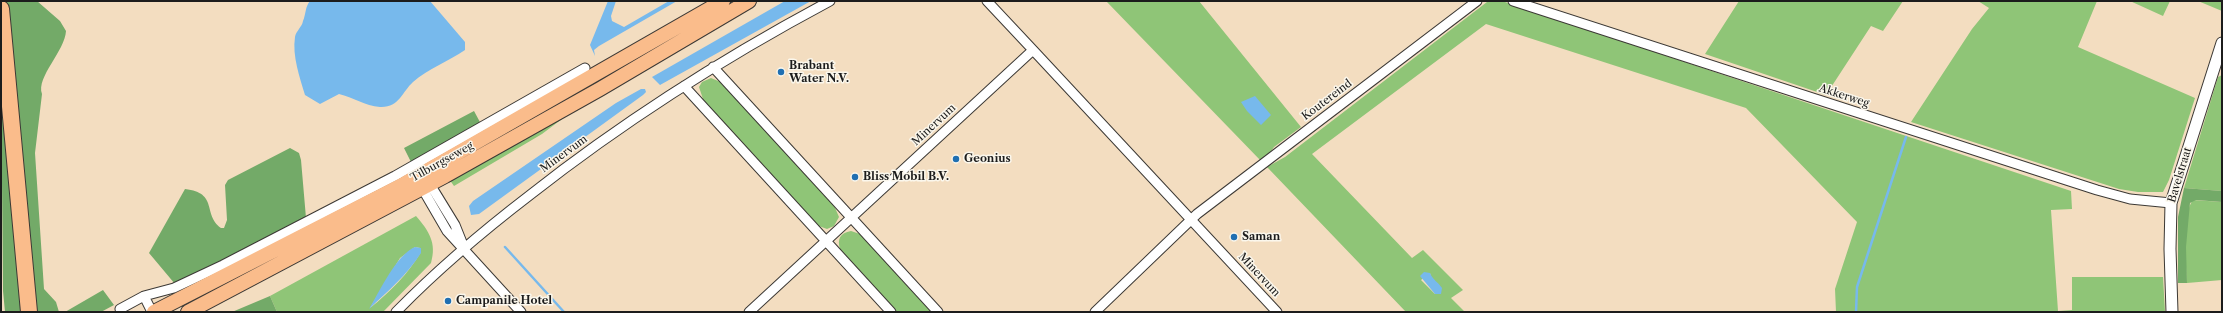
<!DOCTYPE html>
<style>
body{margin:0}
#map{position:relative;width:2223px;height:313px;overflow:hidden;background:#f3ddc0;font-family:"Libre Caslon Text",serif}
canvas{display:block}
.frame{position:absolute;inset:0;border:2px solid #1c1c1c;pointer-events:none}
</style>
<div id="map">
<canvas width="2223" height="313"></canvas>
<div class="frame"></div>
</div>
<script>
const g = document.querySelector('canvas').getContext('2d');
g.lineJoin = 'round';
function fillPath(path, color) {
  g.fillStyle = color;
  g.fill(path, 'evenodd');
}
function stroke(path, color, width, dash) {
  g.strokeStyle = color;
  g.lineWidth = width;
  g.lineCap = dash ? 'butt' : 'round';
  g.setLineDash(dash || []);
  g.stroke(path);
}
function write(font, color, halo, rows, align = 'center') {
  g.font = font + ' "Libre Caslon Text",serif';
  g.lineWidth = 3;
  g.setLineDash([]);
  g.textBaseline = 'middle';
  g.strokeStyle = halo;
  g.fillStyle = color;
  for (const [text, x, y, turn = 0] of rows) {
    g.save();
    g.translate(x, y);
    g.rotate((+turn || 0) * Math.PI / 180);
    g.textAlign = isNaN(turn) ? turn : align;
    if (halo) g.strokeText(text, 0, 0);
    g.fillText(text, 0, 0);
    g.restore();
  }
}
const green = new Path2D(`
 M1106 1H1199L1301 127 1274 147 1267 157 1261 161Z
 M1502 1 2071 191 2072 209 2051 210 2058 311 2072 310V277H2163L2165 312H1836L1835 289 1857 222 1746 108 1486 24 1312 154 1412 258 1423 250 1463 290 1451 298 1465 312H1406L1267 167 1285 157 1487 2ZM1430 273 1435 294 1421 280Z
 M1739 1H1903L1883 31 1871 26 1826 95 1705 54Z
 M1978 1H2097L2078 47 2195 98 2169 180 2163 192H2138L2119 189 1911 122 1972 29 1989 8Z
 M2130 1H2170L2163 16Z
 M2198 1H2222V11Z
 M2222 75V191L2184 188 2218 77Z
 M711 78 723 83 833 203 839 217 834 226 827 229 816 225 704 102 699 87 702 82Z
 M586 101 542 134 454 186 449 179Z
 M2193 200 2222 202V280L2187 283C2186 266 2182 212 2193 200Z
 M416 216C429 231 437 243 431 263L383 312H277L270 296ZM415 247 420 248 421 252C408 274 390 292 370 308L400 258Z
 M851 231 863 235 933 312H896L840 249C837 239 840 233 851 231Z`);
const forest = new Path2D(`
 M2 1H37L60 21 66 31C65 51 36 77 42 94L35 153 44 289 56 302 59 312H35Z
 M1 75 23 312H5L3 291Z
 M474 111 481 124 411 162 404 148Z
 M290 148 299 153 301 160 306 218 204 272 175 284 149 253 185 189C219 193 202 214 221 228H224L227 220 225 185 228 180Z
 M2184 188 2222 191V202L2196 200 2190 203 2186 247 2187 283H2178V217Z
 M103 290 114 305 101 312H65Z
 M270 296 277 312H232Z`);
const water = new Path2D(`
 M310 1H430L465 42V50C449 61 428 69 413 82 402 92 399 108 380 107 365 106 353 97 339 94L320 104 305 95C300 78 292 56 295 37 296 31 302 27 303 21 306 14 305 7 310 1Z
 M608 1H616L611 16 612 21 624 27 669 1H677L599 46 594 50 595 56 590 45Z
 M785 1H811L660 85 652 77Z
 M641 89H645L646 92 643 95 479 214 471 215 469 206 473 201 616 103Z
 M1255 96 1271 115 1261 125 1247 111 1241 102Z
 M415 247 421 248V253C407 275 388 291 369 309 380 291 396 255 415 247Z
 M1424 272 1430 273C1433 280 1438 282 1442 288L1441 294H1435L1420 276Z`);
const stream = new Path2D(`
 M505 247 564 312
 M1856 312 1857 287 1906 137`);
const minor = new Path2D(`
 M1513 1 2097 190 2130 199 2171 203
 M1033 50 1277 312
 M713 67 938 312
 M684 86 891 312
 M428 181 455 225 463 245
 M421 183 422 188 447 231 521 312
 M144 296 152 312
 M120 309 144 296 174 288 223 265 395 176 585 68
 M396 312C438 269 483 231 530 195 624 121 725 57 830 1
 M749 312 1033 50 987 1
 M1095 312 1197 214 1477 1`);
const tertiary = new Path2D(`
 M2172 312 2170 249 2171 203 2222 43`);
const primary = new Path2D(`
 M154 312 400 186 723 1
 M188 312 445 176 600 89 749 1`);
const motorway = new Path2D(`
 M1 9 29 312`);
const markers = [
 [781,72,4,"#1f6fb2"],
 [956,159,4,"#1f6fb2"],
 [855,177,4,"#1f6fb2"],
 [1234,237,4,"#1f6fb2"],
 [448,301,4,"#1f6fb2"]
];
const poiNames = [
 ["Brabant",789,66],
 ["Water N.V.",789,79],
 ["Geonius",964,159],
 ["Bliss Mobil B.V.",863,177],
 ["Saman",1242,237],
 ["Campanile Hotel",456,301]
];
const streetNames = [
 ["Akkerweg",1844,96,18],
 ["Koutereind",1327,100,-37],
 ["Minervum",934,125,-43],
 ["Minervum",564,154,-36],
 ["Tilburgseweg",442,162,-29],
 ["Bavelstraat",2180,175,-73],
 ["Minervum",1259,275,47]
];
fillPath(green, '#8fc577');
fillPath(forest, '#73aa68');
fillPath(water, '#77b9ec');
stroke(stream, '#77b9ec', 2.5);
stroke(minor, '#3c3935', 11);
stroke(tertiary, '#3c3935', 13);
stroke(primary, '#3c3935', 16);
stroke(motorway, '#3c3935', 18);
stroke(minor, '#fff', 9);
stroke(tertiary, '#fff', 11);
stroke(primary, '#fabc8b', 14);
stroke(motorway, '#fabc8b', 16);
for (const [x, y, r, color] of markers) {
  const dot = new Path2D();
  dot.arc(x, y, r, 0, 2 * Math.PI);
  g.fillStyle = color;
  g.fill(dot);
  stroke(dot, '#fbf7ec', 1.5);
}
write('bold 11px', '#1c1c1c', '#fbf7ec', poiNames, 'left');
write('11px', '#1c1c1c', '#fbf7ec', streetNames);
</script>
